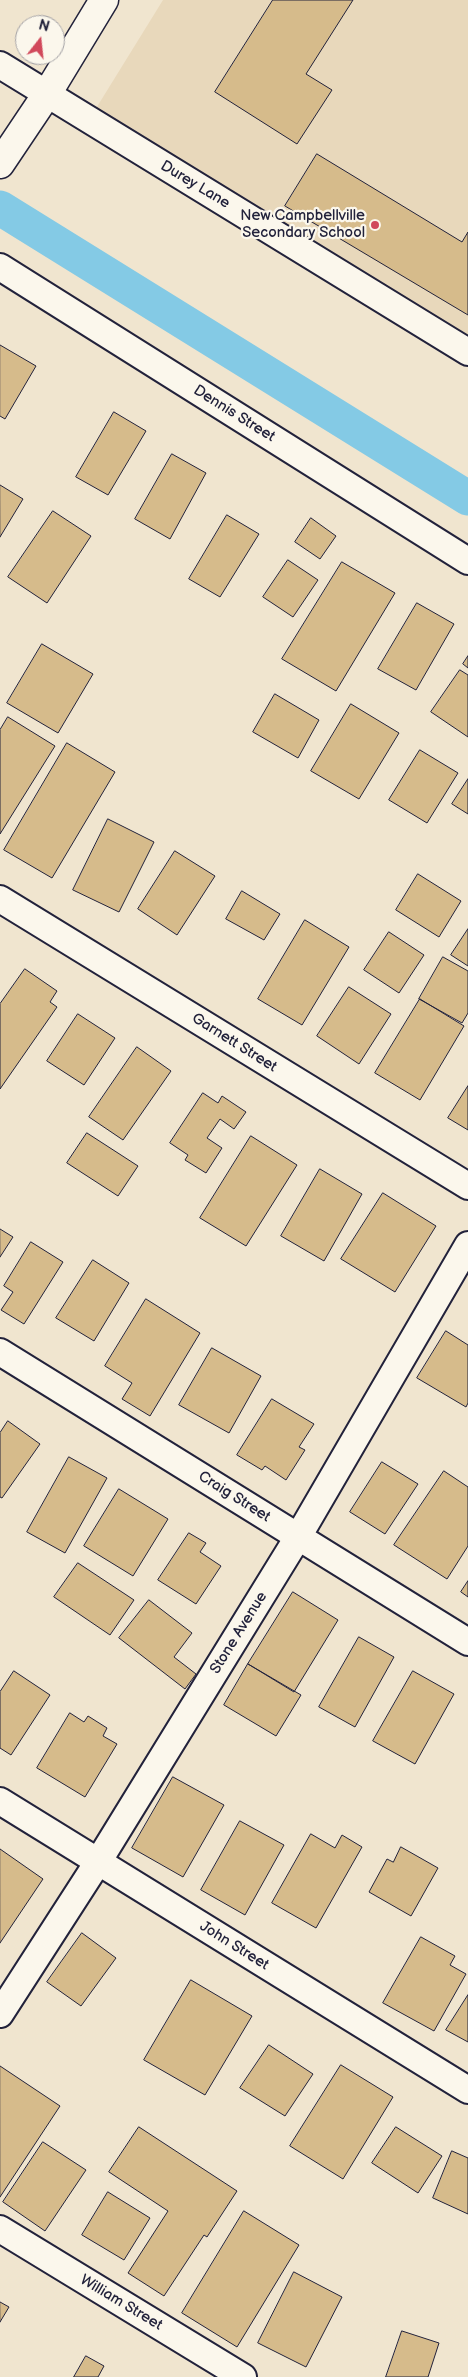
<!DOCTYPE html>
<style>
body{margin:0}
#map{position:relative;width:468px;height:2377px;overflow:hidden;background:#f0e5cf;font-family:"Balsamiq Sans",sans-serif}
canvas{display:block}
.north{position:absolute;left:15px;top:15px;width:50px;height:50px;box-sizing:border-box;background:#fbf7ec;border:1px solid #a4a2a5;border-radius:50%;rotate:16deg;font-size:14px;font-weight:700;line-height:20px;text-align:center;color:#22223b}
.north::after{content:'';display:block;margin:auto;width:18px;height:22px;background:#d1495b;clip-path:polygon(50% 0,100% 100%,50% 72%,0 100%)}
</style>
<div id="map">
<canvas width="468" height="2377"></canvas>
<div class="north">N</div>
</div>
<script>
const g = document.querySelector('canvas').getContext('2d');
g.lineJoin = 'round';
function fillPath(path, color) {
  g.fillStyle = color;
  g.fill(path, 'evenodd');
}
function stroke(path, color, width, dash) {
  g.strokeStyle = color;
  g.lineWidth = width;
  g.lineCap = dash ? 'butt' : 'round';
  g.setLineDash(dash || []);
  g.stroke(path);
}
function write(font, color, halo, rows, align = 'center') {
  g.font = font + ' "Balsamiq Sans",sans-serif';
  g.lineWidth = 4.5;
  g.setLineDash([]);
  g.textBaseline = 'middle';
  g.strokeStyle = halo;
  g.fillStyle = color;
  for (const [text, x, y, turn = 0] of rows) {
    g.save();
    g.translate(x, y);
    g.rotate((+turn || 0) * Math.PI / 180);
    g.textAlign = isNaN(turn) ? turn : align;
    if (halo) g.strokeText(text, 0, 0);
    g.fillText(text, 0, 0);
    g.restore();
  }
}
const built = new Path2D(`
 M163 0H468V341L95 110Z`);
const canal = new Path2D(`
 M0 208 468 498`);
const building = new Path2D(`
 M273 0H353L306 74 332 90 297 144 215 92Z
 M317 154 462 242 468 232V315L285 206Z
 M0 345 36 366 5 419 0 416Z
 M114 412 146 431 108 495 76 477Z
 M172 454 206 473 170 539 135 519Z
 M0 485 23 499 0 537Z
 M53 511 91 536 47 603 8 577Z
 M227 515 259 534 220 597 189 579Z
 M311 518 336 536 320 559 295 542Z
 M288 560 318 580 293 617 263 597Z
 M342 562 395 593 336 691 282 659Z
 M417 603 454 624 416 690 378 669Z
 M42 644 93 674 58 733 7 703Z
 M468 656V668L463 664Z
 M460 670 468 675V737L431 712Z
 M275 694 319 720 298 758 253 732Z
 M351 704 399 733 359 799 311 771Z
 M8 717 55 746 0 834V730Z
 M67 743 115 772 52 878 4 850Z
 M420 750 458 773 427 823 389 800Z
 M468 779V814L452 804Z
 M108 819 154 842 119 912 73 890Z
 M175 851 215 876 177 935 138 909Z
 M418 874 461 901 439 937 396 910Z
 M242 891 280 914 264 940 226 919Z
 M305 920 349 947 302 1025 258 999Z
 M468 929V966L451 955Z
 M389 932 424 955 399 993 364 970Z
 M443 957 468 971V1013L462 1023 419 999Z
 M25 969 57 991 50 1002 57 1007 0 1089V1004Z
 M349 987 391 1014 359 1064 317 1036Z
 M420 999 464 1026 420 1100 375 1073Z
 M78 1014 115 1038 84 1085 47 1061Z
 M137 1047 171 1071 123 1140 89 1117Z
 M468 1086V1130L448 1118Z
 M203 1093 218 1103 222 1096 246 1112 234 1129 220 1119 207 1138 222 1148 206 1173 185 1160 188 1155 170 1143Z
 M87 1133 138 1166 118 1196 67 1163Z
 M251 1136 297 1165 246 1246 200 1218Z
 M320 1169 362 1194 324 1261 281 1236Z
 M383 1193 436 1226 395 1292 341 1259Z
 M0 1229 13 1237 0 1257Z
 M31 1242 63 1262 24 1324 1 1310 13 1292 4 1286Z
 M93 1260 129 1283 94 1341 56 1318Z
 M146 1299 200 1333 150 1416 122 1399 132 1383 105 1366Z
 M446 1331 468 1345V1403L466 1407 417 1378Z
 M212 1348 261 1376 229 1433 179 1405Z
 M272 1399 314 1424 299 1447 305 1450 286 1480 265 1466 262 1470 237 1455Z
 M8 1421 40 1444 2 1498 0 1497V1433Z
 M69 1457 107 1478 65 1553 27 1532Z
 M382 1462 418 1484 385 1534 350 1512Z
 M444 1471 468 1487V1546L447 1579 394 1545Z
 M119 1489 168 1519 133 1576 84 1546Z
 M189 1533 206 1543 200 1552 221 1566 196 1604 158 1580Z
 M78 1563 134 1600 110 1635 54 1597Z
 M468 1581V1597L461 1592Z
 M293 1592 338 1620 294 1692 248 1664Z
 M149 1600 192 1633 174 1657 196 1674 185 1689 119 1638Z
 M359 1637 394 1657 355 1727 319 1707Z
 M248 1664 301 1695 276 1736 224 1705Z
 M14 1671 50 1695 11 1755 0 1748V1692Z
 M413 1671 454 1694 415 1764 373 1741Z
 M70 1713 84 1722 88 1716 107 1728 103 1736 117 1744 85 1797 37 1768Z
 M173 1777 224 1805 183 1877 132 1848Z
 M240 1821 284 1845 245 1915 201 1890Z
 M311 1834 335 1848 342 1835 362 1847 316 1928 272 1903Z
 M401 1847 438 1868 411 1916 369 1892 387 1859 393 1862Z
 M0 1849 43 1879 0 1943Z
 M82 1933 116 1958 81 2006 47 1982Z
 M421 1937 455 1956 450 1965 466 1974 434 2031 383 2003Z
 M191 1980 252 2016 205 2095 144 2060Z
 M468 1995V2042L446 2030Z
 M269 2045 313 2074 285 2116 240 2088Z
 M341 2065 393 2097 343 2179 290 2146Z
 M0 2066 60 2106 0 2197Z
 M139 2127 237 2191 207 2237 204 2235 164 2296 128 2273 168 2211 109 2172Z
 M396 2127 442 2156 418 2193 372 2163Z
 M43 2142 86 2170 45 2231 3 2202Z
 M452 2151 468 2158V2214L433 2198Z
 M108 2192 150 2218 124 2260 82 2235Z
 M244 2211 299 2245 237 2347 182 2313Z
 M294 2272 342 2297 306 2367 258 2343Z
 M0 2302 9 2307 0 2322Z
 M402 2331 439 2343 428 2377H386Z
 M86 2356 104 2366 98 2377H74Z`);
const street = new Path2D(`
 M0 65 468 352
 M0 267 468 561
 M0 899 468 1186
 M0 1352 468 1642
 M0 1801 468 2090
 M0 2014 98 1862 298 1537 468 1245
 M0 2229 243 2377`);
const secondary = new Path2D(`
 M0 164 47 94 104 0`);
const markers = [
 [375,225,5,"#d1495b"]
];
const streetNames = [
 ["Durey Lane",195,185,31],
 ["Dennis Street",234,414,32],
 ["Garnett Street",234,1043,32],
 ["Craig Street",234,1497,32],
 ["Stone Avenue",239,1633,-58],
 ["John Street",234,1946,32],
 ["William Street",121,2303,31]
];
const poiNames = [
 ["New Campbellville",365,216],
 ["Secondary School",365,233]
];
fillPath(built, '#e8d8bb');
stroke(canal, '#84cae5', 35);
fillPath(building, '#d6bb8b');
stroke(building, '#22223b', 1);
stroke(street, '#22223b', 30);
stroke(secondary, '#22223b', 31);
stroke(street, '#fbf7ec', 26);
stroke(secondary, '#fbf7ec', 28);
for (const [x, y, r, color] of markers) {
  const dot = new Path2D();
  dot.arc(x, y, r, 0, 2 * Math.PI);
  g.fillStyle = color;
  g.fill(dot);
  stroke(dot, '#fbf7ec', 2);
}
write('15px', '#22223b', '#fbf7ec', streetNames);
write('15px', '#22223b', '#fbf7ec', poiNames, 'right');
</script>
